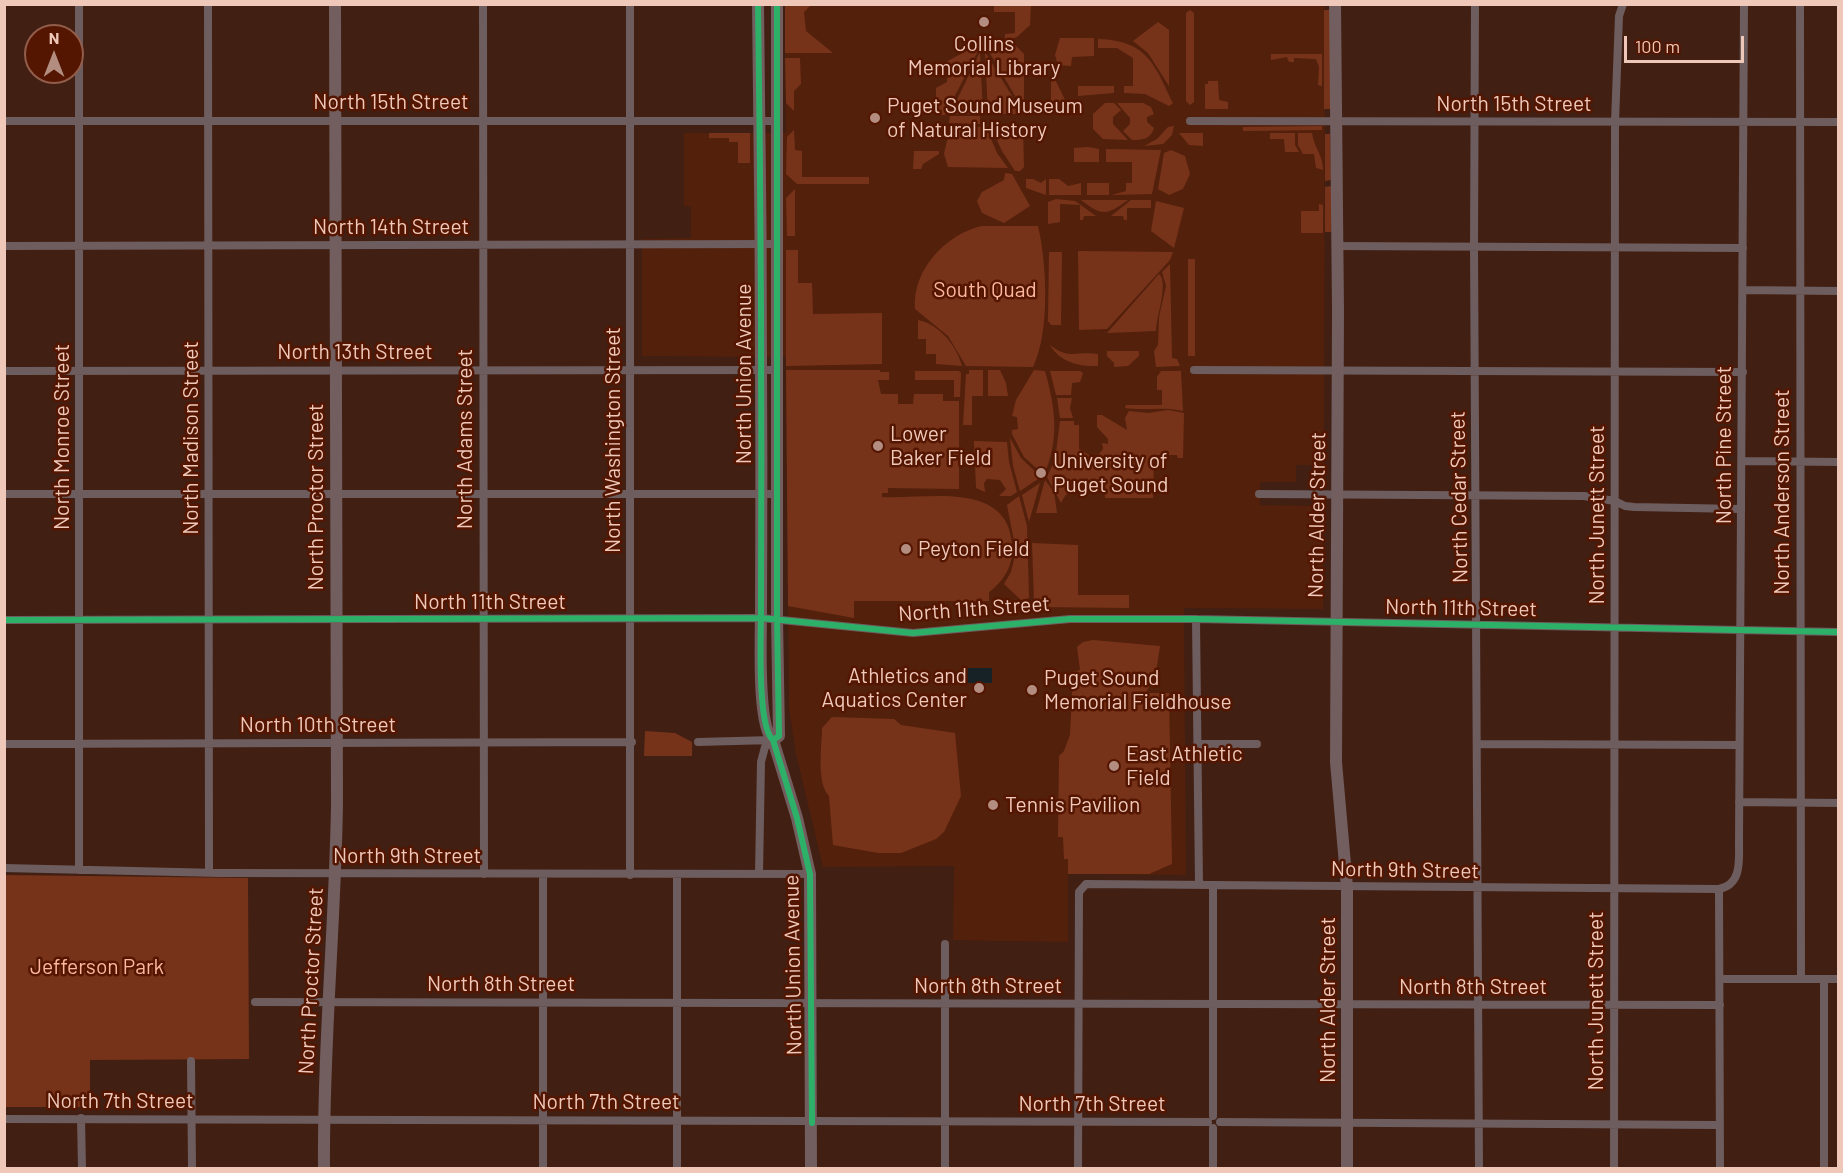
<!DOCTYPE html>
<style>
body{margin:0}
#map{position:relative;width:1843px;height:1173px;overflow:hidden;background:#411f13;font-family:Barlow,sans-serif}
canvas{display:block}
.frame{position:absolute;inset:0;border:6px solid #efc8ba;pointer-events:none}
.north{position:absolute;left:24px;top:24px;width:60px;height:60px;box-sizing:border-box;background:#541600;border:2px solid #925d4a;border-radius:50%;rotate:0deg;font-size:16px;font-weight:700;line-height:24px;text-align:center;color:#efc8ba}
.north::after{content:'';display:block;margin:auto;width:21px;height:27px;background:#b28d80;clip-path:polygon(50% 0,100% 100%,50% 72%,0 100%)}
.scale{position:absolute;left:1624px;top:36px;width:120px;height:27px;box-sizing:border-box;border:3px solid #efc8ba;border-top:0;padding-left:8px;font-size:18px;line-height:21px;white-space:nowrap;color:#efc8ba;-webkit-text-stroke:4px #541600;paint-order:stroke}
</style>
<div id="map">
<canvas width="1843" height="1173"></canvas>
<div class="frame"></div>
<div class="north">N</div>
<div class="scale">100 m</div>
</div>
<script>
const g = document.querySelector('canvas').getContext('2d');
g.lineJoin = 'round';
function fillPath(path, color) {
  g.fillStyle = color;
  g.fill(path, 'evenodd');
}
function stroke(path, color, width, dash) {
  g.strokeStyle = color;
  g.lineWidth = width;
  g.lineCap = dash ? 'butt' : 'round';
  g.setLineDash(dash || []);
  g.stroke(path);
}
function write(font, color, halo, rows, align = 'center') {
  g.font = font + ' Barlow,sans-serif';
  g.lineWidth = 5;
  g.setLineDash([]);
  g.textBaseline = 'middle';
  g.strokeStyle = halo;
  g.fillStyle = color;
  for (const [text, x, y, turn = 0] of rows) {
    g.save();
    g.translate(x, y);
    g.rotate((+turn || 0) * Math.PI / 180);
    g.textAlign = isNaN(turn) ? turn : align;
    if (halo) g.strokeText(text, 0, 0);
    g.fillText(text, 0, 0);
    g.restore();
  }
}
const built = new Path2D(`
 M785 5H1325L1324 465H1296V482H1260V505L1323 506V609L1184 608 1186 875 1068 874V942L953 940 954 866 823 867 796 754 789 708 786 357 642 356V239L691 238V207L684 206V133H786Z`);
const green = new Path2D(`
 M785 5H816L810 6 804 12 806 31 833 53H785Z
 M994 5H1031L1030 25 1017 37 1005 41V34L1015 33V12H994Z
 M1190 10 1194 13V102L1190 105 1186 101V13Z
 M1324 10H1330L1331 109H1324Z
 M1158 22 1169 30V86L1148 53 1133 41Z
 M1060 38H1094V56L1072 57 1071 66 1058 65 1055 55Z
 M1098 39C1148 41 1154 64 1173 103L1169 106 1145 94 1124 93V86H1133V58L1117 48H1098Z
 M993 45H1015L1024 54V111L988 50Z
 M972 48 978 51 945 115H936V88L947 82 948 74 945 69 929 71Z
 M980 52 983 114H950Z
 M985 52 1023 114H988Z
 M1271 54H1322V86L1318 85 1319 67 1316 59 1294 58V62H1289L1287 57 1271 60Z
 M785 58H800L801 84 794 91V111L786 103Z
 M1053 75 1065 100 1051 114V76Z
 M1208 81H1218L1219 100 1228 102V109H1205V84H1208Z
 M1078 86H1114V93L1078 96Z
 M1105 103H1114L1121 110 1113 117V124L1128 140 1103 139 1093 129V114Z
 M1117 103H1143L1151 107 1154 114 1147 117V122L1154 128C1151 139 1142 140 1132 140L1123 131 1130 124V118Z
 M980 116V124L949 123 950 116Z
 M1174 126 1172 135 1163 144 1144 146 1157 139 1168 127Z
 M1322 126V130L1243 131V127Z
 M950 127H986L997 153 1008 168 948 167 944 154Z
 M991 127H1023L1024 167 1020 171H1015L1002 151Z
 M794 130 795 150 802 151V177H869V184H797L786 174 787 137Z
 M709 133H750V163H738V142H729V138H709Z
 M1179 133H1203V146L1189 145Z
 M1270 133H1295V145L1299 152H1285L1284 139H1270Z
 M1298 133H1312C1314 148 1323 155 1323 170L1316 168 1314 154H1303L1298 145Z
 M1325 134H1330L1331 180 1325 181Z
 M1088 147 1099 149V162H1074V148Z
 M1106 149 1161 150 1152 194 1112 195 1126 191V183H1132V162H1106Z
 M1171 150 1185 156 1190 174 1183 189 1169 195 1158 189 1164 153Z
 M914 151H939V154L923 164 921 169H913Z
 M1005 173 1012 174 1030 206 1004 223 982 213 977 201 982 192 1004 180Z
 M1026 179H1033L1041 183 1046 179V195L1026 188Z
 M1049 179H1059L1068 186 1081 183V195H1049Z
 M1087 183H1109V195H1087Z
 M1331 186V232H1325V187Z
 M795 189V236H787L786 198Z
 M1056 199 1075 201 1096 216H1084L1083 220H1080V205L1060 204V222L1048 224V202Z
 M1081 200H1128C1106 216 1102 216 1081 200Z
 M1131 200H1151V208H1127V220H1124L1123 216H1111Z
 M1156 201 1184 208 1174 248 1151 231Z
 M1319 204 1323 205V233H1301V211H1319Z
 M982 226H1038C1047 264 1050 332 1033 367L966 366 948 336 915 309C912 270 946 234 982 226Z
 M786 250H798V283H812L813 314 882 313V364L786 366Z
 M1078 251 1173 252 1170 260 1107 329 1079 330Z
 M1049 252H1062L1061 325H1051L1048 321Z
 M1188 259H1195V356H1188Z
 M1170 264 1172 358 1177 359 1180 366 1156 367 1154 351 1158 345 1159 317 1166 286 1162 272Z
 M1159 274C1169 283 1156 317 1156 331L1107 333Z
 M918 320C939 324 957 346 962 366L936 364V354H926V339H918Z
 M1050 345C1069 360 1076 351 1098 354V366C1079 367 1060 362 1050 345Z
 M1107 351H1139V356L1128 366 1114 367V363L1107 356Z
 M786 370H880V372H889V380H878L881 394H898V404H913L914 394H943V401H959V489L888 488V493H882V497C925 500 1008 479 1012 545 1014 565 1004 581 989 592V601H854V618L788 606Z
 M969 370H983V396H972V425H963L966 374H969Z
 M988 370H1000L1006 383 1008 396H988Z
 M1034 370 1045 371C1055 408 1060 437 1044 475L1024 457 1012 434V430L1018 429 1017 417 1012 416 1016 400Z
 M915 371H959L961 373 960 397H954V380H915Z
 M1050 371H1080L1083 373 1080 382 1072 383 1071 395H1056Z
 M1161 371H1181L1183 411C1163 406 1145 411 1125 408L1126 405H1162V390H1157V377Z
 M1057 398H1072L1070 408 1073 418H1060Z
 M1168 410 1184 413 1183 458H1178L1177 455H1154L1153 498H1105V484C1084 484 1071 483 1061 503L1047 477 1055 460 1060 421H1074V425H1079V449L1094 458 1101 456 1099 454 1103 449 1102 443 1108 444V439L1097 427V415H1102L1127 430 1125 418 1129 411 1148 413Z
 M1010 438 1021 458 1041 477 1020 491 1013 466Z
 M974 441 1007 442 1009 462 1017 492 1011 496H999L1006 489 1000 480 987 479 984 483 985 492 976 488Z
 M1045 480 1054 492 1057 513H1036Z
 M1040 483 1029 522 1022 495Z
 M1019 496 1027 526 1029 598 1021 600 1004 584 1011 572 1016 551 1007 505Z
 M1032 543 1078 545V595H1129V608L1038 607 1034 603Z
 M1093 640 1160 646 1156 672 1146 693H1169L1172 864 1149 874H1068V859H1064L1063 837H1058L1059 756 1064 751 1070 735 1073 672 1080 670 1077 647 1083 642Z
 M832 717 894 719 901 725 955 733 961 796 944 832 936 839 901 853H878L833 845 829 796C816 782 822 747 822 728Z
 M645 731 675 733 692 742V756H644Z
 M5 875 248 878 249 1059 90 1060V1107H5Z`);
const water = new Path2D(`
 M992 668V683H966V668Z`);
const street = new Path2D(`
 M79 4V870
 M208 4 209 872
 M483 4 484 874
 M630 4V875
 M1475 4 1474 247 1479 1168
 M1800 4 1801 979
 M4 121H778
 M1190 121 1838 122
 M4 246 778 244
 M1337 246 1743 248
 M1743 290 1838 291
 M1194 370 1743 372
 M4 371 778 370
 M1742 461 1838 462
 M4 494H778
 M1259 494 1584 496 1615 501 1625 506 1634 507 1741 509
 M1196 619 1199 885
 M4 620 761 618 913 633 1070 619H1196L1838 632
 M698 742 773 740
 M4 744 632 742
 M1197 744H1257
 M1478 744 1739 745
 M1739 802 1838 803
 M4 868 220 873 810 874
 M759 874 761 762 765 747 773 740
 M543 875V1168
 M677 875V1168
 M1719 889 1720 1168
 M1720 979H1838
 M1824 979V1168
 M255 1002 1720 1005
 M191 1061 192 1168
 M1213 1116V885
 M81 1118 82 1168
 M4 1119 1208 1122
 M1220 1122 1719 1125
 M945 1168V944
 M1078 1168 1079 892 1086 884 1719 889C1742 884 1739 861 1739 842L1744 4
 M1213 1168V1128
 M1614 1168 1615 122 1619 16 1623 4`);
const secondary = new Path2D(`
 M758 4C761 207 762 410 761 612 761 636 757 727 773 740L797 818 810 874 811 1168
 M1335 4 1338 311 1336 762 1347 887V1168
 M773 740 779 736 777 618V4
 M324 1168C323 1047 335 927 337 805L335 4`);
const cycleway = new Path2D(`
 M758 4C761 207 762 410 761 612 761 636 757 727 773 740L797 818 810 874 812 1123
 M4 620 761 618 913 633 1070 619H1196L1838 632
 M773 740 779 736 777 618V4`);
const markers = [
 [984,22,6,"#b28d80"],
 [875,118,6,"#b28d80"],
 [878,446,6,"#b28d80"],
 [1041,473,6,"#b28d80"],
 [906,549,6,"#b28d80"],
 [979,688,6,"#b28d80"],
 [1032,690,6,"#b28d80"],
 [1114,766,6,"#b28d80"],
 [993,805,6,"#b28d80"]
];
const poiNames = [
 ["Collins",984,44,"center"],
 ["Memorial Library",984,68,"center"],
 ["Puget Sound Museum",887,106],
 ["of Natural History",887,130],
 ["Lower",890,434],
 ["Baker Field",890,458],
 ["University of",1053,461],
 ["Puget Sound",1053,485],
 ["Peyton Field",918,549],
 ["Athletics and",967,676,"right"],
 ["Aquatics Center",967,700,"right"],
 ["Puget Sound",1044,678],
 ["Memorial Fieldhouse",1044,702],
 ["East Athletic",1126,754],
 ["Field",1126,778],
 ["Tennis Pavilion",1005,805]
];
const streetNames = [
 ["North 15th Street",391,102],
 ["North 15th Street",1514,104],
 ["North 14th Street",391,227],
 ["North 13th Street",355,352],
 ["North Union Avenue",744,374,-90],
 ["North Monroe Street",62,437,-90],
 ["North Madison Street",191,438,-90],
 ["North Adams Street",465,439,-90],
 ["North Washington Street",613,440,-90],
 ["North Pine Street",1724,445,-90],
 ["North Anderson Street",1782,492,-90],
 ["North Proctor Street",316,497,-90],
 ["North Cedar Street",1459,497,-91],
 ["North Alder Street",1317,515,-89],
 ["North Junett Street",1597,515,-90],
 ["North 11th Street",490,602],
 ["North 11th Street",1461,608,1],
 ["North 11th Street",974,609,-4],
 ["North 10th Street",318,725],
 ["North 9th Street",407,856],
 ["North 9th Street",1405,870,1],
 ["North Union Avenue",793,965,-91],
 ["North Proctor Street",311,981,-87],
 ["North 8th Street",501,984],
 ["North 8th Street",988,986],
 ["North 8th Street",1473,987],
 ["North Alder Street",1328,1000,-90],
 ["North Junett Street",1596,1001,-90],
 ["North 7th Street",120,1101],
 ["North 7th Street",606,1102],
 ["North 7th Street",1092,1104]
];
const parkNames = [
 ["South Quad",985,290],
 ["Jefferson Park",97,967]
];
fillPath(built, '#53200c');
fillPath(green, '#773319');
fillPath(water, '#162225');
stroke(street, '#6e5d5e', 8);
stroke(secondary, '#725e5e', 12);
stroke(cycleway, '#2db169', 6);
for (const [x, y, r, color] of markers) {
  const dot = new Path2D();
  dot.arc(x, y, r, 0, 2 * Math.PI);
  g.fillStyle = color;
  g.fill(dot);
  stroke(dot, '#541600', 2);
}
write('21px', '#efc8ba', '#541600', poiNames, 'left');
write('21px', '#efc8ba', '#541600', streetNames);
write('21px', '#fdb79e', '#541600', parkNames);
</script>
